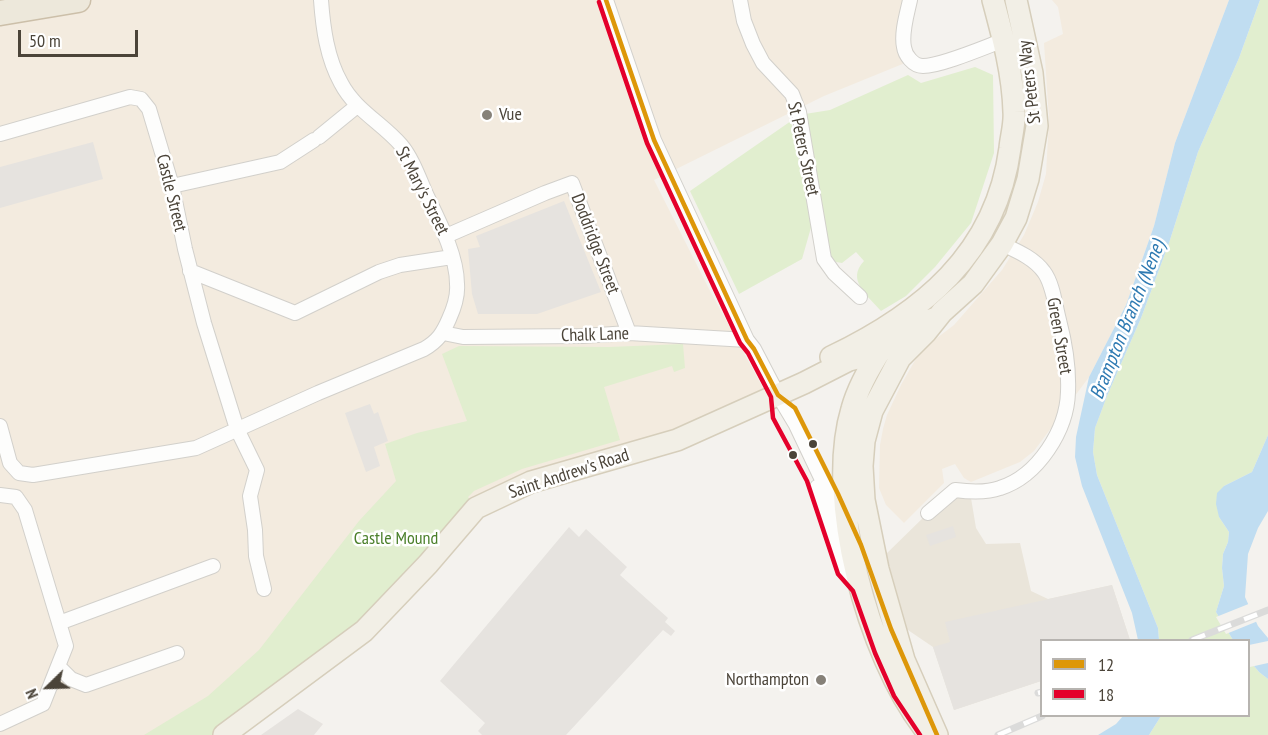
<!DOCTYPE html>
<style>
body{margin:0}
#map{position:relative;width:1268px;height:735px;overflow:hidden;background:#f4f2ee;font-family:"PT Sans Narrow",sans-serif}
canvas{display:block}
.legend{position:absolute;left:1040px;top:639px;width:210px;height:78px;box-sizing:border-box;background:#fff;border:2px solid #b7b4b0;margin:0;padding:8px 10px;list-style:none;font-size:18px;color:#4b4439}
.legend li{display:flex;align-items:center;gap:12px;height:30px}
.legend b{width:30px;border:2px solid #b7b4b0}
.north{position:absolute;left:18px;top:657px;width:60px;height:60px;-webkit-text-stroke:4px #fff;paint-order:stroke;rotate:247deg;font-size:16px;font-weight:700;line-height:24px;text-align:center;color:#4b4439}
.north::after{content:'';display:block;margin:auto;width:21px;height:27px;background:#4b4439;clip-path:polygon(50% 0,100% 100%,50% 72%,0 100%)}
.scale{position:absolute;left:18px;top:30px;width:120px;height:27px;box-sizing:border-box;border:3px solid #4b4439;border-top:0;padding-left:8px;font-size:18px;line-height:21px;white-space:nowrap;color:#4b4439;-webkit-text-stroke:4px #fff;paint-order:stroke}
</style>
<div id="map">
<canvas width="1268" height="735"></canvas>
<ul class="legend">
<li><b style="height:8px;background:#dd9709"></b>12</li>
<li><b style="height:8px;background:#e4002b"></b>18</li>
</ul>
<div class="north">N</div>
<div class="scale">50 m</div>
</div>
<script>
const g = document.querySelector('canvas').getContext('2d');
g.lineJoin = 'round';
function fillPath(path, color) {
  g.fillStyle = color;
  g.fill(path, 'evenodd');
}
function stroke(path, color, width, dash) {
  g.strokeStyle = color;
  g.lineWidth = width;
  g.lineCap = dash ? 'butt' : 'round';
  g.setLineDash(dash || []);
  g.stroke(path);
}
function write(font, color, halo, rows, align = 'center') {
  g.font = font + ' "PT Sans Narrow",sans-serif';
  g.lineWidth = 5;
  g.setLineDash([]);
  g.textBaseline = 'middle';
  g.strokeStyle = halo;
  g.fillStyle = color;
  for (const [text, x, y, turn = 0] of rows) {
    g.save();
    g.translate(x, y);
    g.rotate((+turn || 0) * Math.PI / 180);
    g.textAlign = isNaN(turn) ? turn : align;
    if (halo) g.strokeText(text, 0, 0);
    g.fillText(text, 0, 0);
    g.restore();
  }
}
const commercial = new Path2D(`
 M0 0H904L905 63 824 96 654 180 709 289 769 399 476 508 223 735H0Z
 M1052 0H1229L1175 143 1154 226 1126 305 1089 377 1034 451 1020 462 971 482 964 478 955 464 942 469 944 483 904 523 886 505 879 488 880 445 883 429 887 415 901 385 921 350 954 325 1002 270 1024 235 1038 202 1046 174 1049 119 1044 43 1063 34 1058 7Z`);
const education = new Path2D(`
 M955 490 970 492 976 528 986 544 1020 543 1031 591 1048 599 1112 585 1130 640H1042L1041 681 954 710 933 647 905 628 885 555 928 513Z`);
const green = new Path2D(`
 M1260 0H1268V435L1252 472 1224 486 1219 517 1229 532 1228 542 1223 554 1222 568 1224 586 1216 612 1233 640H1159L1158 628 1097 475 1093 452 1095 428 1107 396 1141 318 1169 243 1198 152 1239 58Z
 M975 67 993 75 994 153 971 223 935 267 906 296 881 311C867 295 846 280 864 261L856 252 842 263 836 262 827 252 805 114 830 110 908 75 921 83Z
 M791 121 812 224 802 259 739 294 690 191Z
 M683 344 685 368 674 372 672 366 604 387 620 440 522 469 474 491 468 497 476 508 428 564 224 735H144L208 696 259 650 359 521 396 481 385 444 417 433 467 421 442 354 459 346 609 347Z
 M1249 660 1259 672 1268 679V735H1149L1161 716H1248Z`);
const parking = new Path2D(`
 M93 142 103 179 0 208V167Z
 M564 201 601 292 537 314H478L472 294 468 249 480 247 476 236Z
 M370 404 374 414 378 412 388 441 374 447 380 466 366 472 345 413Z
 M953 526 956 537 930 546 926 535Z
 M569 527 579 537 586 529 627 567 620 575 668 618 665 622 675 631 671 636 663 630 566 735H482L478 731 485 723 440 681Z
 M1112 585 1130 640H1042L1041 681 954 710 933 647 950 642 945 622Z
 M298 709 323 724 314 735H261Z`);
const water = new Path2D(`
 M1229 0H1260L1239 58 1198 152 1169 243 1141 318 1107 396 1095 428 1093 452 1097 475 1158 628 1159 640H1138L1132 613 1082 486 1075 457 1076 437 1089 377 1126 305 1154 226 1175 143Z
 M1268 435V511L1258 528 1248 554 1245 597 1258 626 1268 638V679L1259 672 1249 660 1248 640H1233L1216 612 1224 586 1222 568 1223 554 1228 542 1229 532 1219 517 1216 504 1217 493 1224 486 1252 472Z
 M1123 716H1161L1149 735H1098L1116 724Z`);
const pier = new Path2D(`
 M1251 603 1258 621 1226 634 1216 617Z
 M1268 641V663L1250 667 1248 665 1249 645Z`);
const street = new Path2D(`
 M606 0 654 140 747 340 754 349 778 395 796 425 843 524
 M740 0 744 21 753 44 763 63 792 94 799 112 824 259 834 273 860 297
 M910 0C907 14 901 33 904 47 905 55 913 66 923 66 941 66 985 47 1004 40
 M0 134 130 97 141 99 149 109 172 186 185 249 204 323 237 429 257 470 250 496 255 530 256 556 264 589
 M319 137 357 106
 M172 186 280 162 314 140
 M446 236 545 193 572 183 629 333
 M190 271 295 313 379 272 400 265 452 257
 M443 333 463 337 582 336 629 333 747 340
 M0 426 10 463 19 473 33 475 196 448 318 393 424 349C438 341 443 333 449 319 454 308 458 295 457 284 457 255 438 219 426 194 419 178 412 158 401 145 382 123 355 110 341 83 327 58 323 28 321 0
 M817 487 841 561 845 571 857 584
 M0 495 16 497 25 510 66 646 43 704 0 724
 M928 513 955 490C970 492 986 493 1000 488 1038 476 1067 430 1068 392 1069 368 1065 343 1059 320 1055 305 1053 284 1044 272 1034 258 1017 251 1002 244
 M59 623 213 566
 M59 667 71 679 86 685 177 653`);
const primary = new Path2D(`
 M882 348C869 368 858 387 852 409 825 499 868 655 924 728
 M831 357C921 314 996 254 1010 148 1011 137 1015 124 1014 112 1013 74 1003 37 993 0
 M224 735 364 631 428 564 476 508 531 482 677 440 804 383 849 360 879 352 928 321 936 318
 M937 735 904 660 878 569 864 500 862 466 864 441 872 411 900 358 926 332 942 312 973 284 1002 244 1016 218 1028 179 1037 126 1032 73 1016 0`);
const highway = new Path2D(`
 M0 13 78 0`);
const rail = new Path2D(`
 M1192 640 1268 610
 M1038 693 1042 692
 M998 735 1042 716`);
const bus1 = new Path2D(`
 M606 0 654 140 747 340 754 349 778 395 795 408 838 494 861 545 891 629 937 735`);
const bus2 = new Path2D(`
 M599 2 647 143 740 343 748 353 771 397 773 418 807 481 838 574 853 591 875 653 894 696 920 735`);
const markers = [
 [487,115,6,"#868178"],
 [813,444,5,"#4b4439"],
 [793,455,5,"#4b4439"],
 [821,680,6,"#868178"]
];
const streetNames = [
 ["St Peters Way",1030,82,-97],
 ["St Peters Street",803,149,78],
 ["St Mary's Street",422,191,63],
 ["Castle Street",171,193,76],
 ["Doddridge Street",595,244,69],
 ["Chalk Lane",595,335,-2],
 ["Green Street",1059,336,80],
 ["Saint Andrew's Road",569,474,-18]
];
const poiNames = [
 ["Vue",499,115],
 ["Northampton",809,680,"right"]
];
const parkNames = [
 ["Castle Mound",396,539]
];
const waterNames = [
 ["Brampton Branch (Nene)",1128,320,-68]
];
fillPath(commercial, '#f3ebdf');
fillPath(education, '#eae5da');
fillPath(green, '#e1eecf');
fillPath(parking, '#e6e3df');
fillPath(water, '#c0ddf1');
fillPath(pier, '#f4f2ee');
stroke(street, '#d2d0cb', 16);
stroke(primary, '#d6cebb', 24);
stroke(highway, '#ccbfa9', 27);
stroke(street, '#fdfdfc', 14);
stroke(primary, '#f2efe6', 21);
stroke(highway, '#ede8db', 24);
stroke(rail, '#dbdbda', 7);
stroke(rail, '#fff', 4.5, [14]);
stroke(bus1, '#dd9709', 4.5);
stroke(bus2, '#e4002b', 4.5);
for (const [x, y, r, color] of markers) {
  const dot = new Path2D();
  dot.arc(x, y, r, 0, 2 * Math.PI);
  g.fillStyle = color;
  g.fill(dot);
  stroke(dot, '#fff', 2);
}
write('18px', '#4b4439', '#fff', streetNames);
write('18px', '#4b4439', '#fff', poiNames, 'left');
write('18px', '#4a7f2a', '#fff', parkNames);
write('italic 20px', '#2e7ab2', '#fff', waterNames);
</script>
